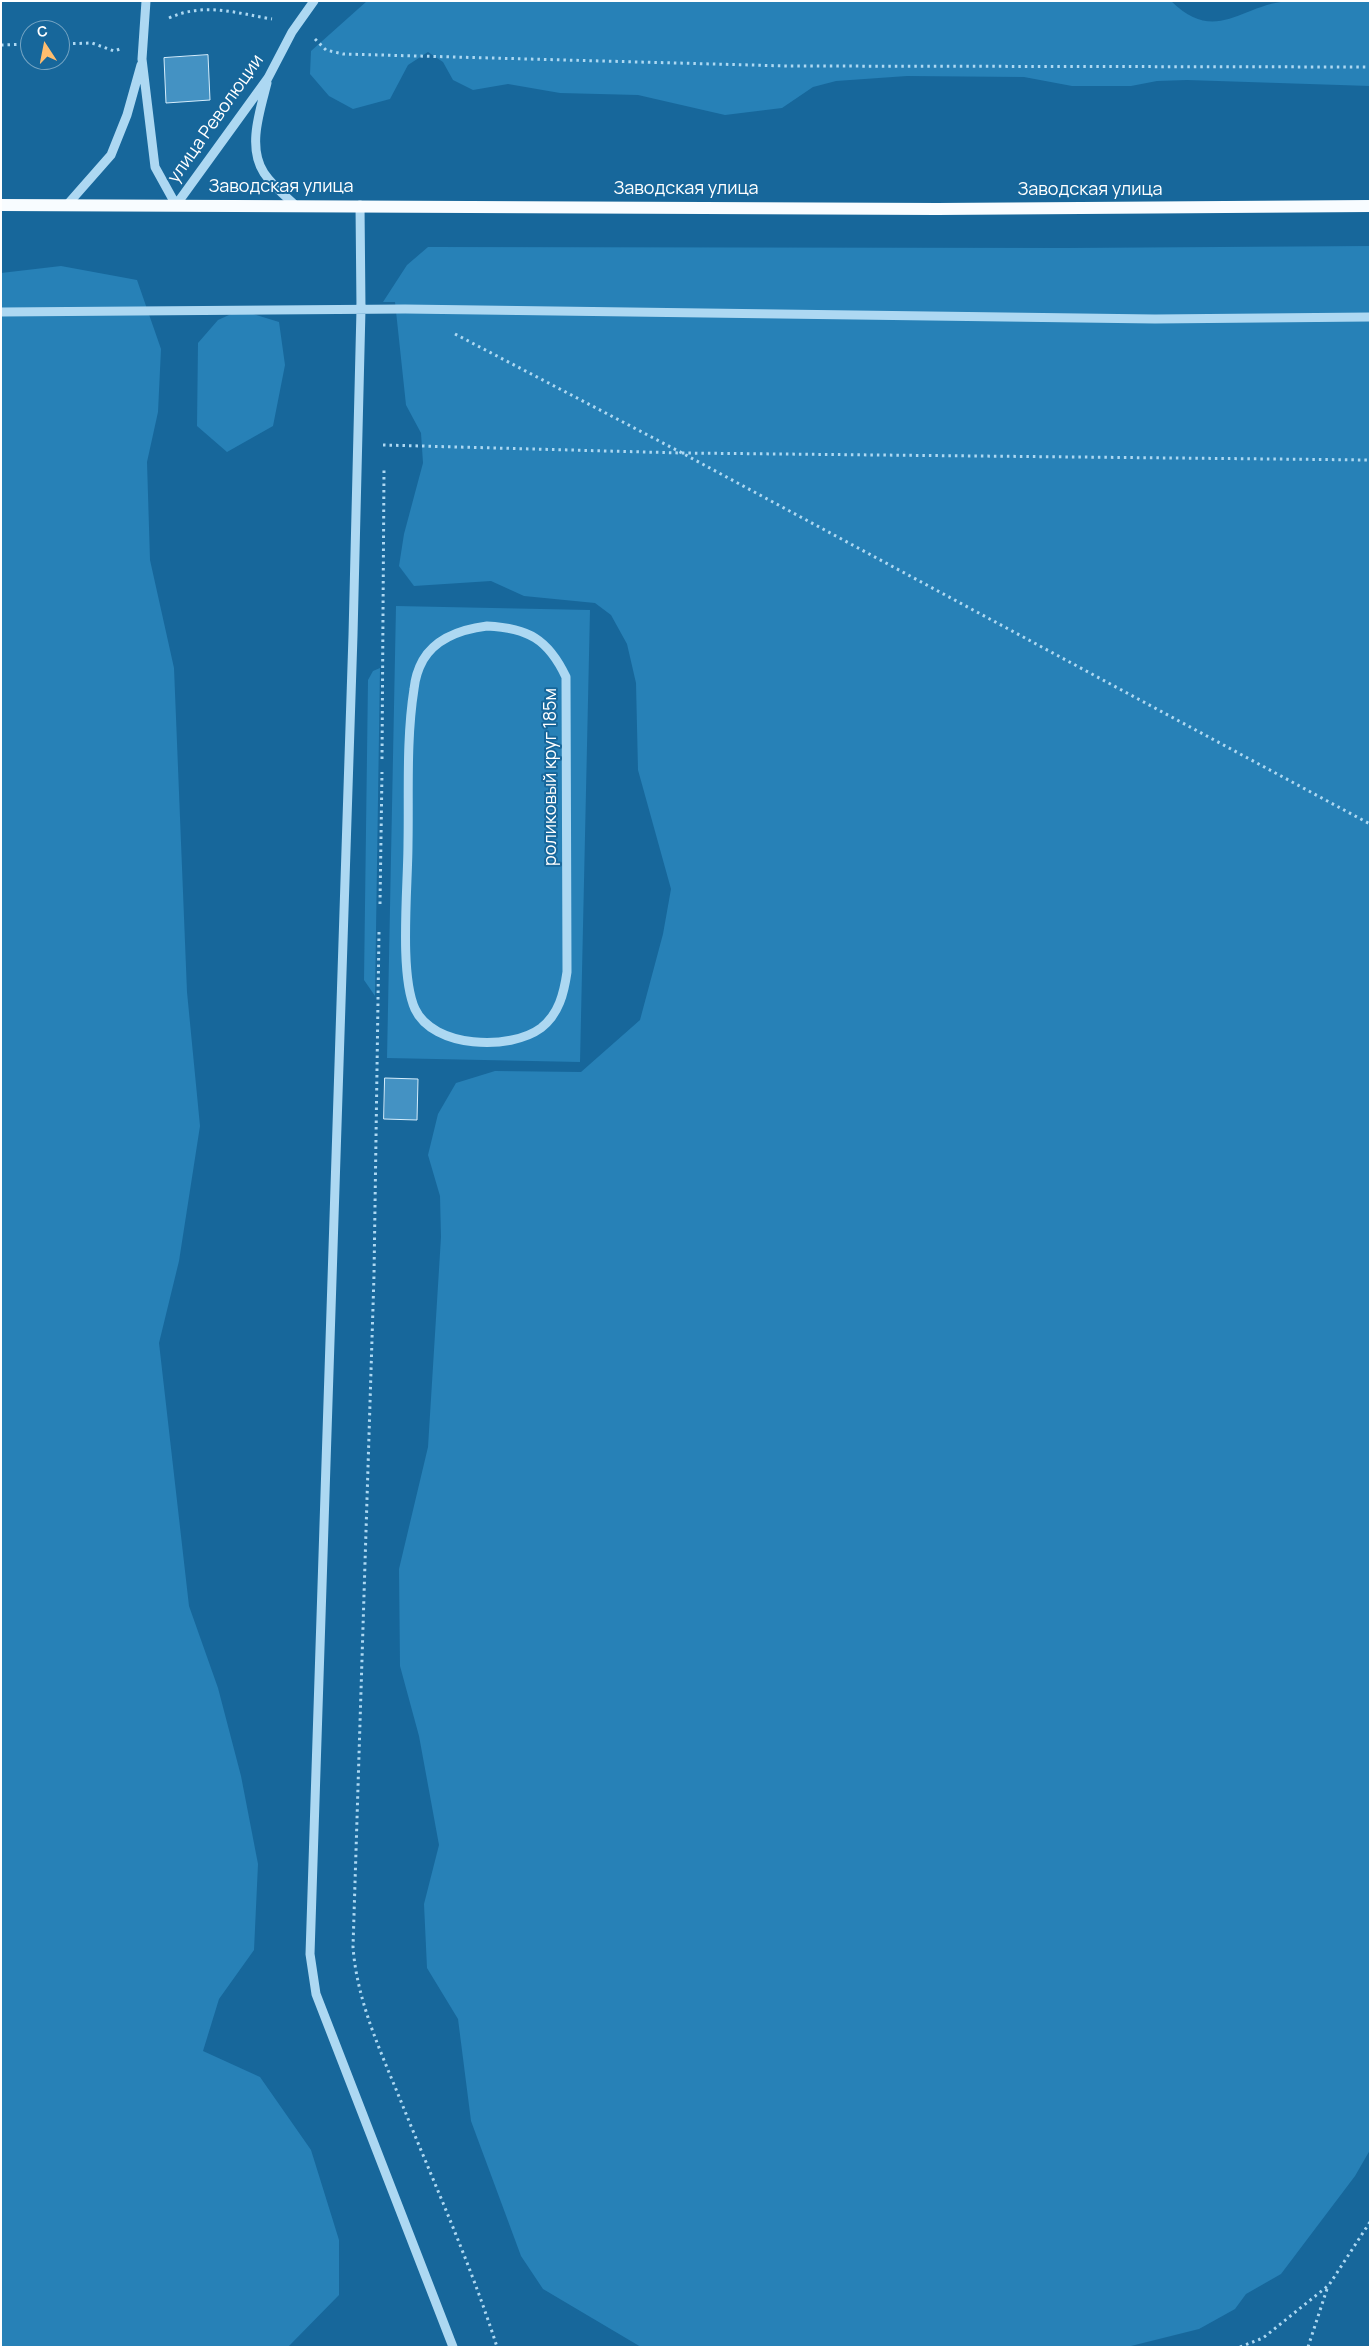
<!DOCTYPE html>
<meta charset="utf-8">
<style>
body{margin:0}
#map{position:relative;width:1371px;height:2348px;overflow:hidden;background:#17679b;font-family:Manrope,sans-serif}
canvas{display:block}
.frame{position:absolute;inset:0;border:2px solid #fff;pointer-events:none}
.north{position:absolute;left:20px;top:20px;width:50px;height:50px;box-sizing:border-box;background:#17679b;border:1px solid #74a4c3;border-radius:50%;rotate:349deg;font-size:14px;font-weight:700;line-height:20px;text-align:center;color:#fff}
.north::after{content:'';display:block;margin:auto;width:18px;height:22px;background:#ffbd6e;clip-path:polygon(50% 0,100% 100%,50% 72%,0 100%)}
</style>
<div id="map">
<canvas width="1371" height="2348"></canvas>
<div class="frame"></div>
<div class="north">С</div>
</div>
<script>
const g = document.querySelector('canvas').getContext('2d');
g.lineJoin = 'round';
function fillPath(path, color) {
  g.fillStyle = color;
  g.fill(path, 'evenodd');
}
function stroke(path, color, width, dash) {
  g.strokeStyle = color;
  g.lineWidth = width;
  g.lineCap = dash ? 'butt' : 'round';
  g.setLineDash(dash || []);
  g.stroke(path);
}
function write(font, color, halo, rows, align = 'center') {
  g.font = font + ' Manrope,sans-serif';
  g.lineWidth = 4;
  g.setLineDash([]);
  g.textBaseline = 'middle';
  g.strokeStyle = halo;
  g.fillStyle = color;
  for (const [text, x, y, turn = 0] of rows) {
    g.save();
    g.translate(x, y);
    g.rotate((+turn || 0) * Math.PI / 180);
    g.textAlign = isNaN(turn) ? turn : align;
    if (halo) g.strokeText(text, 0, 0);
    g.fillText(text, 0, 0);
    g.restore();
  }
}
const green = new Path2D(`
 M367 1H1171C1216 45 1240 5 1288 1 1315 0 1343 1 1370 1V86L1187 80 1157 81 1131 86H1072L1024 77 907 76 836 81 813 87 782 108 725 115 638 95 560 93 508 84 473 90 453 80 443 62 428 52 408 65 390 99 353 109 329 96 310 74 311 51Z
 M1370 246V2150L1355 2176 1281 2274 1246 2294 1235 2309 1199 2329 1127 2347H641L543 2289 521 2256 471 2121 458 2019 427 1968 424 1904 439 1845 419 1736 400 1666 399 1569 428 1447 441 1237 440 1196 428 1155 438 1114 456 1083 495 1071 581 1072 640 1020 663 934 671 889 638 770 636 683 627 644 611 615 595 603 524 596 491 581 414 586 399 566 404 534 423 463 421 433 406 405 395 302H383L407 265 428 247 1067 248Z
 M61 266 137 280 161 349 158 412 147 462 150 560 174 668 187 992 200 1126 179 1261 159 1343 189 1606 218 1688 241 1776 258 1864 254 1950 219 1999 203 2051 260 2077 311 2150 339 2240V2295L288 2347H1V273Z
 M240 310 279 322 285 365 273 426 227 452 197 426 198 343 218 320Z
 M396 606 590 610 580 1062 387 1058Z
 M380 668 375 996 364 980 368 680 373 671Z`);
const building = new Path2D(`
 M208 55 210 100 166 103 164 58Z
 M385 1078 418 1079 417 1120 384 1119Z`);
const path = new Path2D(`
 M169 18C205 2 235 13 272 19
 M315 39 326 50 343 54 787 66 1370 67
 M60 44 92 43 114 51 120 49
 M1 45 30 44
 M455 334 682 453 1370 824
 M383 445 682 453 1370 460
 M382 759 384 470
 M380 904 382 772
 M379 932 374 1275 353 1947C357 2001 380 2050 400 2099 433 2181 470 2262 497 2347
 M1240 2347 1263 2338 1329 2285 1370 2222
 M1308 2347 1328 2286`);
const minor = new Path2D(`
 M146 1 142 59 155 167 176 205 268 78 292 32 314 1
 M267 83C260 111 247 147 264 173 272 185 284 195 294 204
 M67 205 111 155 127 115 141 65
 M360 205 361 309 353 635 310 1954 316 1994 453 2347
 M1 312 405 309 1155 319 1370 317
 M487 626C528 628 548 639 566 677L567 972C564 993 559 1014 541 1028 510 1051 433 1048 415 1009 399 974 408 886 408 844 409 793 406 740 414 689 415 679 418 669 423 660 436 638 463 629 487 626Z`);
const major = new Path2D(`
 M1 205 937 209 1370 206`);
const streetNames = [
 ["улица Революции",216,119,-55],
 ["Заводская улица",281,187],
 ["Заводская улица",686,189],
 ["Заводская улица",1090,190],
 ["роликовый круг 185м",551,777,-90]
];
fillPath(green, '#2781b7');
fillPath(building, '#4492c3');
stroke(building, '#d5edfc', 1);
stroke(path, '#add8f2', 3, [2.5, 4]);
stroke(minor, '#add8f2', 9);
stroke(major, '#f8fcff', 12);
write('18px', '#fff', '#17679b', streetNames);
</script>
